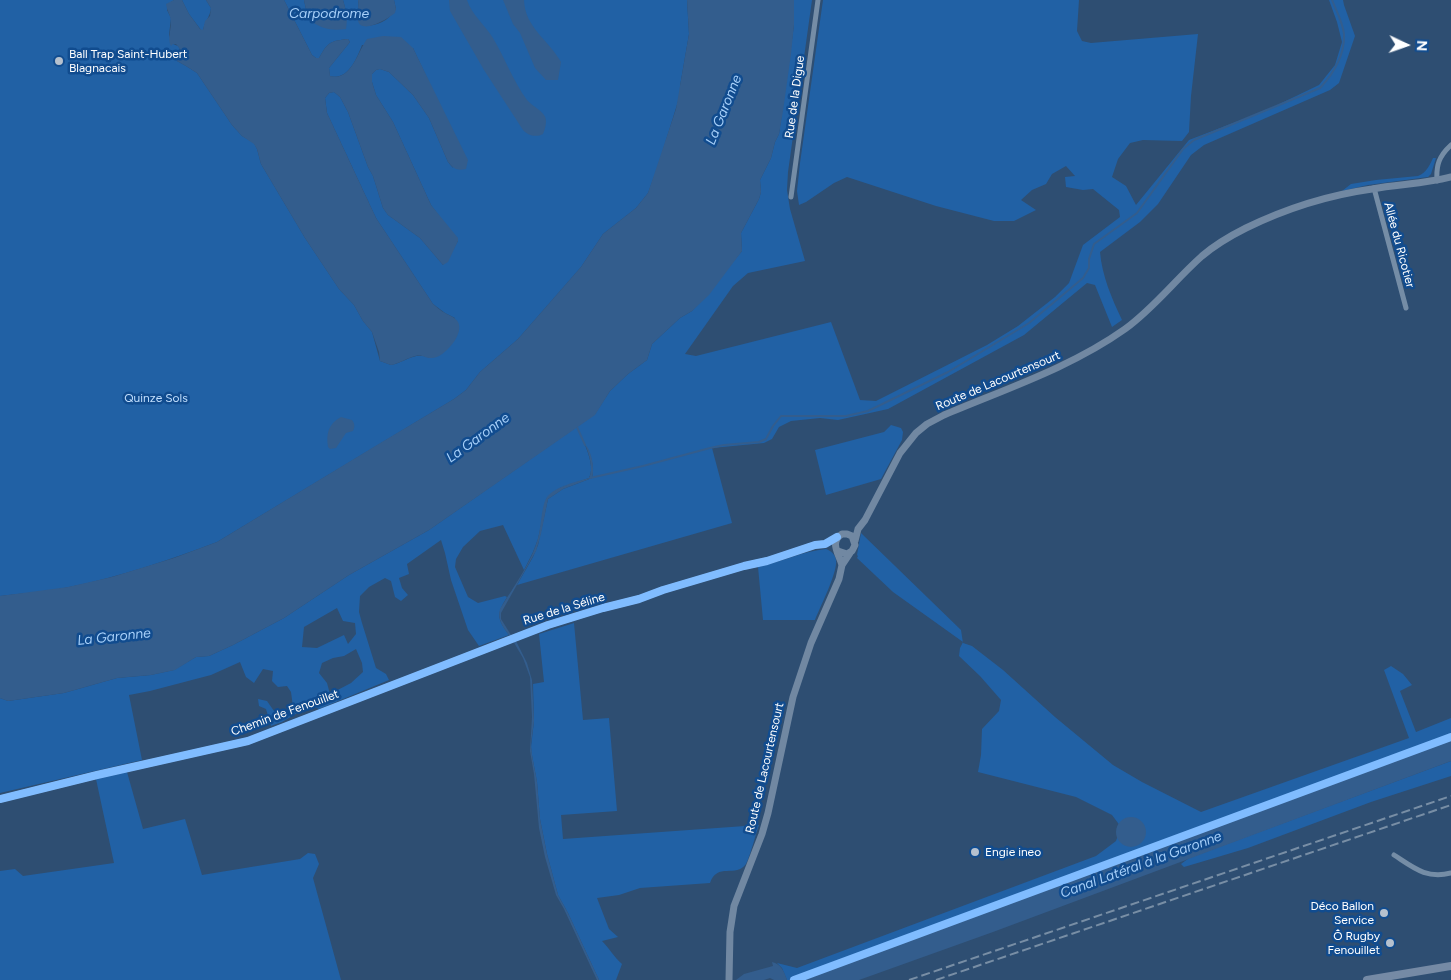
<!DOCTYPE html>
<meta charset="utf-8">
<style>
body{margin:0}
#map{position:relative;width:1451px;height:980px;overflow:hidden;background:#2e4e72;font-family:Figtree,sans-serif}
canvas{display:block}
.north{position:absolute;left:1381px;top:20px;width:50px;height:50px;-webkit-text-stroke:4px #114c8f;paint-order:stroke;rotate:93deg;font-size:14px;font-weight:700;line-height:20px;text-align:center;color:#fff}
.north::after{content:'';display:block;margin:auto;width:18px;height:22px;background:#fff;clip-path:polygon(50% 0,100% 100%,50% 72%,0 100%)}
</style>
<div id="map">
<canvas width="1451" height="980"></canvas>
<div class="north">N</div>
</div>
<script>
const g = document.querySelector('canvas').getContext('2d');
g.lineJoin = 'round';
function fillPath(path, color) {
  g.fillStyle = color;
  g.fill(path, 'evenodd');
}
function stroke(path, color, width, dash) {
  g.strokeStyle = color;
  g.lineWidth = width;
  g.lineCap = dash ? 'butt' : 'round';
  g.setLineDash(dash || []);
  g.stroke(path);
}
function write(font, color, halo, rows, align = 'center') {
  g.font = font + ' Figtree,sans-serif';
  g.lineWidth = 5;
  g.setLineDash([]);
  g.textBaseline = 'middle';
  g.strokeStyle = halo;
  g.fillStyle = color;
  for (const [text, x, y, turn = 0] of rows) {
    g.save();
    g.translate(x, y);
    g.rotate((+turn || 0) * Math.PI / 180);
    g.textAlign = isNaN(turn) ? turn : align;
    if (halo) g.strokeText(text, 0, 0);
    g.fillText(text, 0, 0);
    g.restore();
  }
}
const green = new Path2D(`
 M0 0H174L171 2 167 10 171 18 169 35 173 44 178 46 180 49 177 61 186 66 197 73 232 125 242 136 254 143 257 149 261 164 305 238 339 289 354 305 363 321 372 332 380 361 391 365C407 362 413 351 431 358L455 318 445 313 433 304 376 218 327 113 325 98 329 93 334 92 340 97 348 112 368 167 373 176 383 208 388 215 420 238 443 265 458 241 431 205 393 122 376 95 372 82V74L376 70 380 69 389 72 413 95 429 118 448 162 453 168 429 82 413 48 362 45C357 58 348 81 330 76L329 68 350 42 348 39C330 41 328 42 319 58H316L312 55 284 0H304L308 19 346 11 343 0H358L359 10 363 26C378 26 388 21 396 9L394 0H687L689 34 680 86V95L658 166 648 193 636 208 603 234 581 267 518 339 480 372 466 390 454 399 217 542C169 560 120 577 69 587 46 592 23 593 0 596Z
 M179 0H206L211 8C210 17 205 21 203 30H201L189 14 182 0Z
 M794 0H812L788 172 787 190 790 209 805 261 748 273 733 286 685 354 696 356 831 322 860 400 876 401 987 345 1018 326 1055 297 1069 283 1083 245 1120 217 1119 210 1093 189 1083 190 1066 187 1065 177 1075 176 1066 166 1052 174 1046 184 1032 190 1021 200 1036 210 1014 221H994L936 206 847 177 834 183 806 202 799 205 797 191 800 163 823 0H1079L1077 31 1082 41 1091 43 1198 34 1191 96 1189 132 1182 141 1143 140 1130 143 1118 159 1112 177 1126 186 1136 205 1189 140 1267 110 1319 85 1335 65 1342 42 1337 22 1329 0H1343L1344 5 1355 36 1339 83 1330 90 1204 145 1191 155 1158 204 1140 222 1100 252C1102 276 1112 299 1122 320L1112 327 1095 285 1087 283 1024 335 888 409 838 420 820 418 791 421 779 427 772 439 764 443 712 448 732 523 517 585 533 557 538 545 548 499 563 489 592 478C595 469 591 452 585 445 589 455 594 469 589 478L560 488 547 498 538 539 533 552 524 570 503 525 480 531 463 547 456 559 455 567 468 597 478 603 505 596 507 597C496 615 497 618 509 635L479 646 468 630 451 580 445 553 441 540 407 564 409 574 399 578 402 588 408 595 401 601 395 597 391 581 385 578 369 587 360 596 359 612 362 623 376 668 386 674 389 680 319 709 311 705 282 722 271 726 266 709 259 706 258 699 267 701 274 711H286L293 707 291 692 287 686 278 687 272 681 273 671 263 669 254 683 246 677 240 662 211 675 150 691 129 695 142 760 0 793V698L8 701 64 693 117 678 151 675 174 670 196 657 209 656 233 645 284 618 349 575 429 530 595 414 610 391 628 374 647 360 652 344 680 318 692 311 742 251 741 233 759 199 761 192 760 180 771 158 775 142 779 134 794 25ZM337 608 343 621 355 623 356 634 348 644 344 635 317 648 302 647 304 627ZM356 649 362 663 363 672 351 683 330 694 327 683 319 673 322 663 333 658 344 656Z
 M1433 158H1436L1431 174 1428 177 1368 185 1342 191 1351 184 1376 180 1418 176C1427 172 1429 166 1433 158Z
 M891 425 901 428 903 432 902 440 881 479 826 495 815 450 884 432Z
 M861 533 961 630 963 643 972 646 1003 670 1055 717 1113 765 1142 782 1201 812 1409 738 1384 670 1391 666 1403 674 1412 685 1400 691 1416 732 1451 718V740C1234 819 1018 900 801 980H787L782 968 777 963 797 968 1096 856 1116 841 1121 827 1112 815 1076 797 978 772 981 755 982 729 999 711 1001 700 980 676 959 656 960 648 963 642 893 592 857 558 858 556 857 555Z
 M826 549C831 551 835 554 836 560 838 572 820 607 815 620H763L758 567C781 562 803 551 826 549Z
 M574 623 583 720 609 718 617 811 561 815 563 839 759 825C756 833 750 857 746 864 736 878 717 862 710 883L640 888 619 895 597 898 609 929 618 937 602 941C609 948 614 957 622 964L616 980H599L568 913 558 895 547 854 540 819 537 782 532 755 531 747 534 721 533 684 544 682 539 634Z
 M1451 761V776L1371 802 1248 848 1184 867 1181 864 1189 858Z
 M127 772 143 829 185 819 202 875 300 859 308 853 315 854 319 864 313 878 341 980H0V871L15 869 23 876 114 863 96 779Z`);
const water = new Path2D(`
 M174 0H182L189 14 200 29 203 30 205 21 210 16 211 8 206 0H284L312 55 316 58H319C328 42 330 41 348 39L350 42 329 68 330 76C351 82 358 51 367 39L383 36 401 37 413 48 468 160 466 169C457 171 454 169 448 162L429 118 413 95 389 72 380 69 376 70 372 74V82L376 95 393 122 431 205 458 238V241L448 262 443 265 420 238 388 215 383 208 373 176 368 167 348 112 340 97 334 92 329 93 325 98 327 113 376 218 433 304C437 307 441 311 445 313 450 316 455 317 458 322 465 333 444 359 431 358 423 358 423 353 412 357 405 359 398 364 391 365L380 361 379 352 372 332 363 321 354 305 339 289 305 238 261 164 257 149 254 144 242 136 232 125 197 73 186 66 177 61 174 55 178 53 180 49 176 44H173L171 46 170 44C168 36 171 30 171 22 171 16 167 11 166 4Z
 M304 0H343C346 10 348 19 346 29 329 31 322 29 308 19Z
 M358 0H394L396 9 395 13C389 18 362 35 358 21 357 17 359 5 358 0Z
 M449 0H467C472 15 485 25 493 38 505 58 513 81 527 100 532 106 540 109 544 115 548 120 545 129 543 134 536 138 527 135 523 130L484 70 450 11Z
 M503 0H524C525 28 549 40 561 62L558 80H546L535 68 520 33 513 24Z
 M687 0H794V25L791 54 783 111 779 134 775 142 771 158 760 180 761 192 759 199 741 233 742 251 709 295 692 311 680 318 652 344 647 360 628 374 610 391 595 415 429 530 349 575 284 618 233 645 209 656 196 657 175 670 151 675 117 678 64 693 8 701 0 698V596L68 587 112 577 174 558 217 542 377 445 454 399 466 390 480 372 518 339 581 267 603 234 636 208 648 193 676 109 689 34Z
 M341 417 352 420C355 424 355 427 353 431L346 433 336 448 330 449 328 447C326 434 328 424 341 417Z
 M585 444C592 451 595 470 592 478L563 489 548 499 541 534 536 551 501 613V619L511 635H509C503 627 497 619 500 609 514 586 533 561 539 534 541 525 542 504 547 497 556 486 576 482 589 478 594 469 589 454 585 444Z
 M513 641H516L527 663 532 680 534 721 531 743 532 755 537 782 540 819 547 854 558 895 568 913 599 980H597L564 909 556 895 545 857 539 828 534 774 530 751 532 717 530 677 523 658Z
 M1451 740V761L993 932 859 980H801C1018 900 1234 819 1451 740Z
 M1116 832a15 15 0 1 1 30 0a15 15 0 1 1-30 0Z
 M772 962C781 964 784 971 787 980H774L770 978 764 980H736L744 974 773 966Z`);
const stream = new Path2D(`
 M577 427 585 445
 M590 478 643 466 710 448 724 445 759 442 766 439 773 426 781 416H846L868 411 948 372 1029 323 1083 278 1089 268V259L1094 244 1137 213 1183 149 1194 140 1320 88C1334 73 1345 56 1344 34 1343 23 1336 10 1332 0`);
const street = new Path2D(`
 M1437 181C1436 165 1439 156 1451 145
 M1374 188 1406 308
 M791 197 818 0
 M1394 855C1414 868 1426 879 1451 873`);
const secondary = new Path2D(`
 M855 541 858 529 865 520 900 453 916 433 927 424 944 415C1005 389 1070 368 1125 329 1154 308 1175 280 1202 256 1215 245 1230 236 1246 228 1285 209 1329 195 1372 189 1398 184 1425 184 1451 177
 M838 551 847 554 852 551 855 545 852 536 847 534H842C829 542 839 554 842 565
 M0 799 97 775 248 741 548 625 603 608 639 599 663 590 744 566 767 561 815 545 825 544 837 537
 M729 980 730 932 734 906 762 834 768 813 793 697 811 643 839 579 842 565 850 553`);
const primary = new Path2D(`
 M1367 980 1451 966`);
const rail = new Path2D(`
 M909 980 1451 796
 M936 980 1451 805`);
const cycleway = new Path2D(`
 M0 799 97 775 248 741 548 625 603 608 639 599 663 590 744 566 767 561 815 545 825 544 837 537
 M794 980 1451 737`);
const markers = [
 [59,61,5,"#b6c1ce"],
 [975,852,5,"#b6c1ce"],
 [1384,913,5,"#b6c1ce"],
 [1390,943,5,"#b6c1ce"]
];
const poiNames = [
 ["Ball Trap Saint-Hubert",69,54],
 ["Blagnacais",69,68],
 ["Engie ineo",985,852],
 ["Déco Ballon",1374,906,"right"],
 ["Service",1374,920,"right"],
 ["Ô Rugby",1380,936,"right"],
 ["Fenouillet",1380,950,"right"]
];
const streetNames = [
 ["Rue de la Digue",795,97,-82],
 ["Allée du Ricotier",1399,245,75],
 ["Route de Lacourtensourt",998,381,-23],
 ["Rue de la Séline",564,609,-17],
 ["Chemin de Fenouillet",285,713,-20],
 ["Route de Lacourtensourt",765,768,-77]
];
const parkNames = [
 ["Quinze Sols",156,398]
];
const waterNames = [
 ["Carpodrome",329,14],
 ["La Garonne",724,110,-68],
 ["La Garonne",478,438,-36],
 ["La Garonne",114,637,-6],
 ["Canal Latéral à la Garonne",1141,865,-20]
];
fillPath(green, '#2161a5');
fillPath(water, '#335d8d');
stroke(stream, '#335d8d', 2);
stroke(street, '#758da6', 5);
stroke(secondary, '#7188a2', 7);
stroke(primary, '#758aa5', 8);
stroke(rail, '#788ea5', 2, [9, 4]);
stroke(cycleway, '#80bcff', 8);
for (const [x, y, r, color] of markers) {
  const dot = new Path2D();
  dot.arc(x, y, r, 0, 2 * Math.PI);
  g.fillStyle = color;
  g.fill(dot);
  stroke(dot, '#114c8f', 2);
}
write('12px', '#fff', '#114c8f', poiNames, 'left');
write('12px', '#fff', '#114c8f', streetNames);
write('12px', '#c2dffd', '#114c8f', parkNames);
write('italic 14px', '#a6cff9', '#114c8f', waterNames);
</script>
